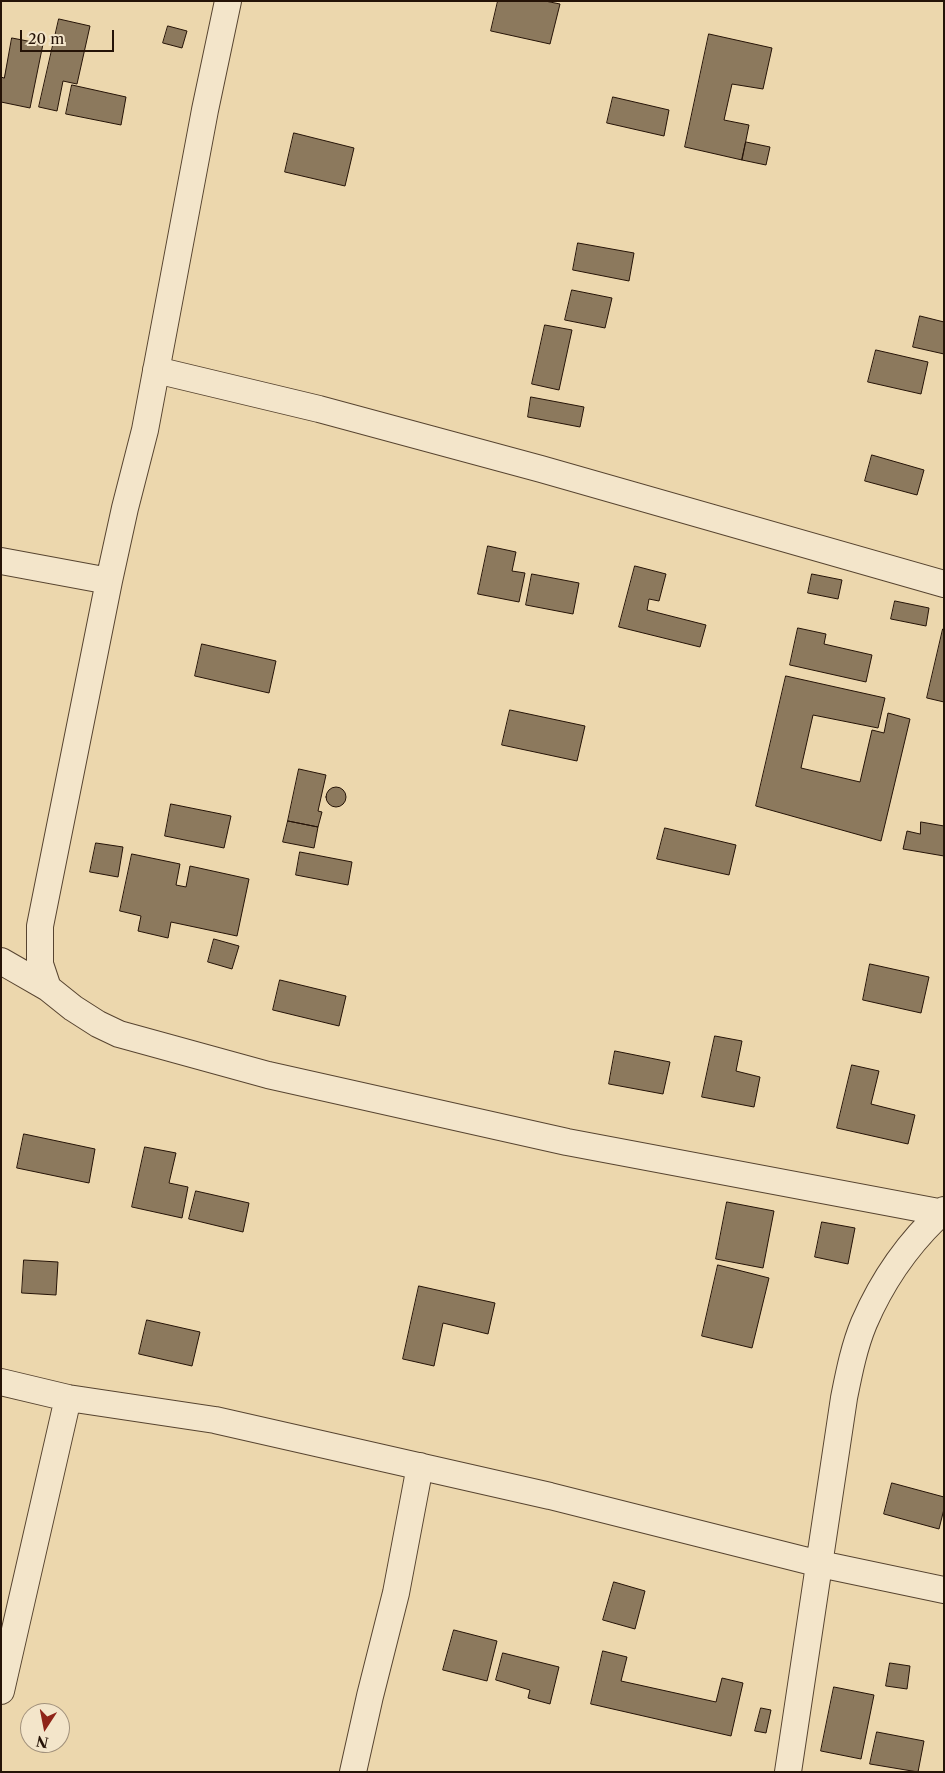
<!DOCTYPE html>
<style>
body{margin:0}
#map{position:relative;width:945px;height:1773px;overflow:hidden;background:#ecd7ad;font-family:"Libre Caslon Text",serif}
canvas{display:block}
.frame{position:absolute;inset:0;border:2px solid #251307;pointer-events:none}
.north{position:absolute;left:20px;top:1703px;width:50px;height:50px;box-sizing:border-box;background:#f3e5ca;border:1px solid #a1917c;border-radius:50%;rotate:191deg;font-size:14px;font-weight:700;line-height:20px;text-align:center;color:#251307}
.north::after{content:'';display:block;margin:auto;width:18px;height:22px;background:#8f2418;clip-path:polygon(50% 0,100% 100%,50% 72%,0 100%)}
.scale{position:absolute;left:20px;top:30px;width:94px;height:22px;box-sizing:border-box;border:2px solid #251307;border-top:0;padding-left:6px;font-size:15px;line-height:18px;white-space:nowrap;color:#251307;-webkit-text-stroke:4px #f3e5ca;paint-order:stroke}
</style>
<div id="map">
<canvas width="945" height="1773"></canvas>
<div class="frame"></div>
<div class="north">N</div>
<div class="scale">20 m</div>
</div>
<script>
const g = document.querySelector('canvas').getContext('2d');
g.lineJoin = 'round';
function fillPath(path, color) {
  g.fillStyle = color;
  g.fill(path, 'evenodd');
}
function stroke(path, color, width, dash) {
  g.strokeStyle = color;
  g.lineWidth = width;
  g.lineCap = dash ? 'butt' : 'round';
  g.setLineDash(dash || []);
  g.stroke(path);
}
const building = new Path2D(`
 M498 1H545L560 4 550 44 491 31Z
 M59 19 90 26 77 84 63 81 57 111 39 107Z
 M168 26 187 31 182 48 163 43Z
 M709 34 772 48 763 89 732 84 724 120 749 125 742 160 685 147Z
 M12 38 43 44 30 108 1 102V77L4 78Z
 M72 85 126 97 121 125 66 114Z
 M613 97 669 110 664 136 607 123Z
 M294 133 354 148 345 186 285 172Z
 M746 142 770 147 766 165 742 160Z
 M578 243 634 253 629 281 573 270Z
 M572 290 612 298 605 328 565 320Z
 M920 316 944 322V354L913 347Z
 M545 325 572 330 559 390 532 384Z
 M876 350 928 362 921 394 868 382Z
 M531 397 584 407 580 427 528 417Z
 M872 455 924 470 917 495 865 481Z
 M488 546 516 552 512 571 525 573 519 602 478 594Z
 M635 566 666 574 659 601 649 599 647 610 706 625 700 647 619 627Z
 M532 574 579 583 573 614 526 605Z
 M812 574 842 580 838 599 808 593Z
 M895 601 929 608 926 626 891 619Z
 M798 628 826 634 824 644 872 655 866 682 790 665Z
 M943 629H944V702L927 698Z
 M202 644 276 661 269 693 195 676Z
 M786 676 885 698 878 728 813 715 801 768 860 782 872 730 884 733 888 713 910 719 881 841 756 806Z
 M510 710 585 726 577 761 502 745Z
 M299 769 326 775 318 811 322 812 318 827 288 821Z
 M326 797a10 10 0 1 1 20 0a10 10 0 1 1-20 0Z
 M171 804 231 816 224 848 165 836Z
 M288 821 318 827 314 848 283 842Z
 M921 822 944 826V856L903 849 907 831 920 834Z
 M665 828 736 845 729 875 657 859Z
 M96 843 123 847 118 877 90 872Z
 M300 852 352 862 348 885 296 875Z
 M132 854 180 864 176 885 186 887 190 866 249 879 237 936 171 922 168 938 138 931 141 916 120 911Z
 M214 939 239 946 232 969 208 962Z
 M870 964 929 977 921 1013 863 1000Z
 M280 980 346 996 339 1026 273 1010Z
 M715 1036 742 1041 736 1071 760 1077 754 1107 702 1097Z
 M615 1051 670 1062 663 1094 609 1084Z
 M852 1065 879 1071 871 1104 915 1115 908 1144 837 1128Z
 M24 1134 95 1149 89 1183 17 1168Z
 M145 1147 176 1153 169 1183 188 1187 182 1218 132 1207Z
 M196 1191 249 1203 243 1232 189 1219Z
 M727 1202 774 1211 763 1268 716 1259Z
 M822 1222 855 1228 848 1264 815 1257Z
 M24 1260 58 1262 56 1295 22 1293Z
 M718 1265 769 1278 752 1348 702 1336Z
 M419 1286 495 1303 488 1334 443 1323 434 1366 403 1359Z
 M147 1320 200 1332 192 1366 139 1354Z
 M892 1483 944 1497V1509L939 1529 884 1514Z
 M614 1582 645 1591 635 1629 603 1620Z
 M454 1630 497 1641 487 1681 443 1670Z
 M603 1651 627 1657 621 1681 716 1702 722 1678 743 1683 731 1736 591 1704Z
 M503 1653 559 1667 550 1704 528 1698 530 1690 496 1680Z
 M890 1663 910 1666 907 1689 886 1686Z
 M834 1687 874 1695 861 1759 821 1751Z
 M761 1708 771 1710 766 1733 755 1731Z
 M877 1732 924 1741 918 1772 870 1764Z`);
const minor = new Path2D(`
 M156 370 319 409 541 469 944 584
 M1 561 109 581
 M1 961 48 988 73 1008 98 1024 119 1034 268 1075 567 1142 944 1213
 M48 988 40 964V926L109 581 125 508 145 430 205 110 228 1
 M1 1382 68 1398 215 1420 550 1496 820 1564 944 1590
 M1 1691 68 1398
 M353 1772 370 1696 396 1593 420 1466
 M788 1772 844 1398C849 1373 854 1347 864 1323 882 1281 910 1241 944 1210`);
fillPath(building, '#8c795d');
stroke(building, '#251307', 1);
stroke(minor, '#574430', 28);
stroke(minor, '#f3e5ca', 26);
</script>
